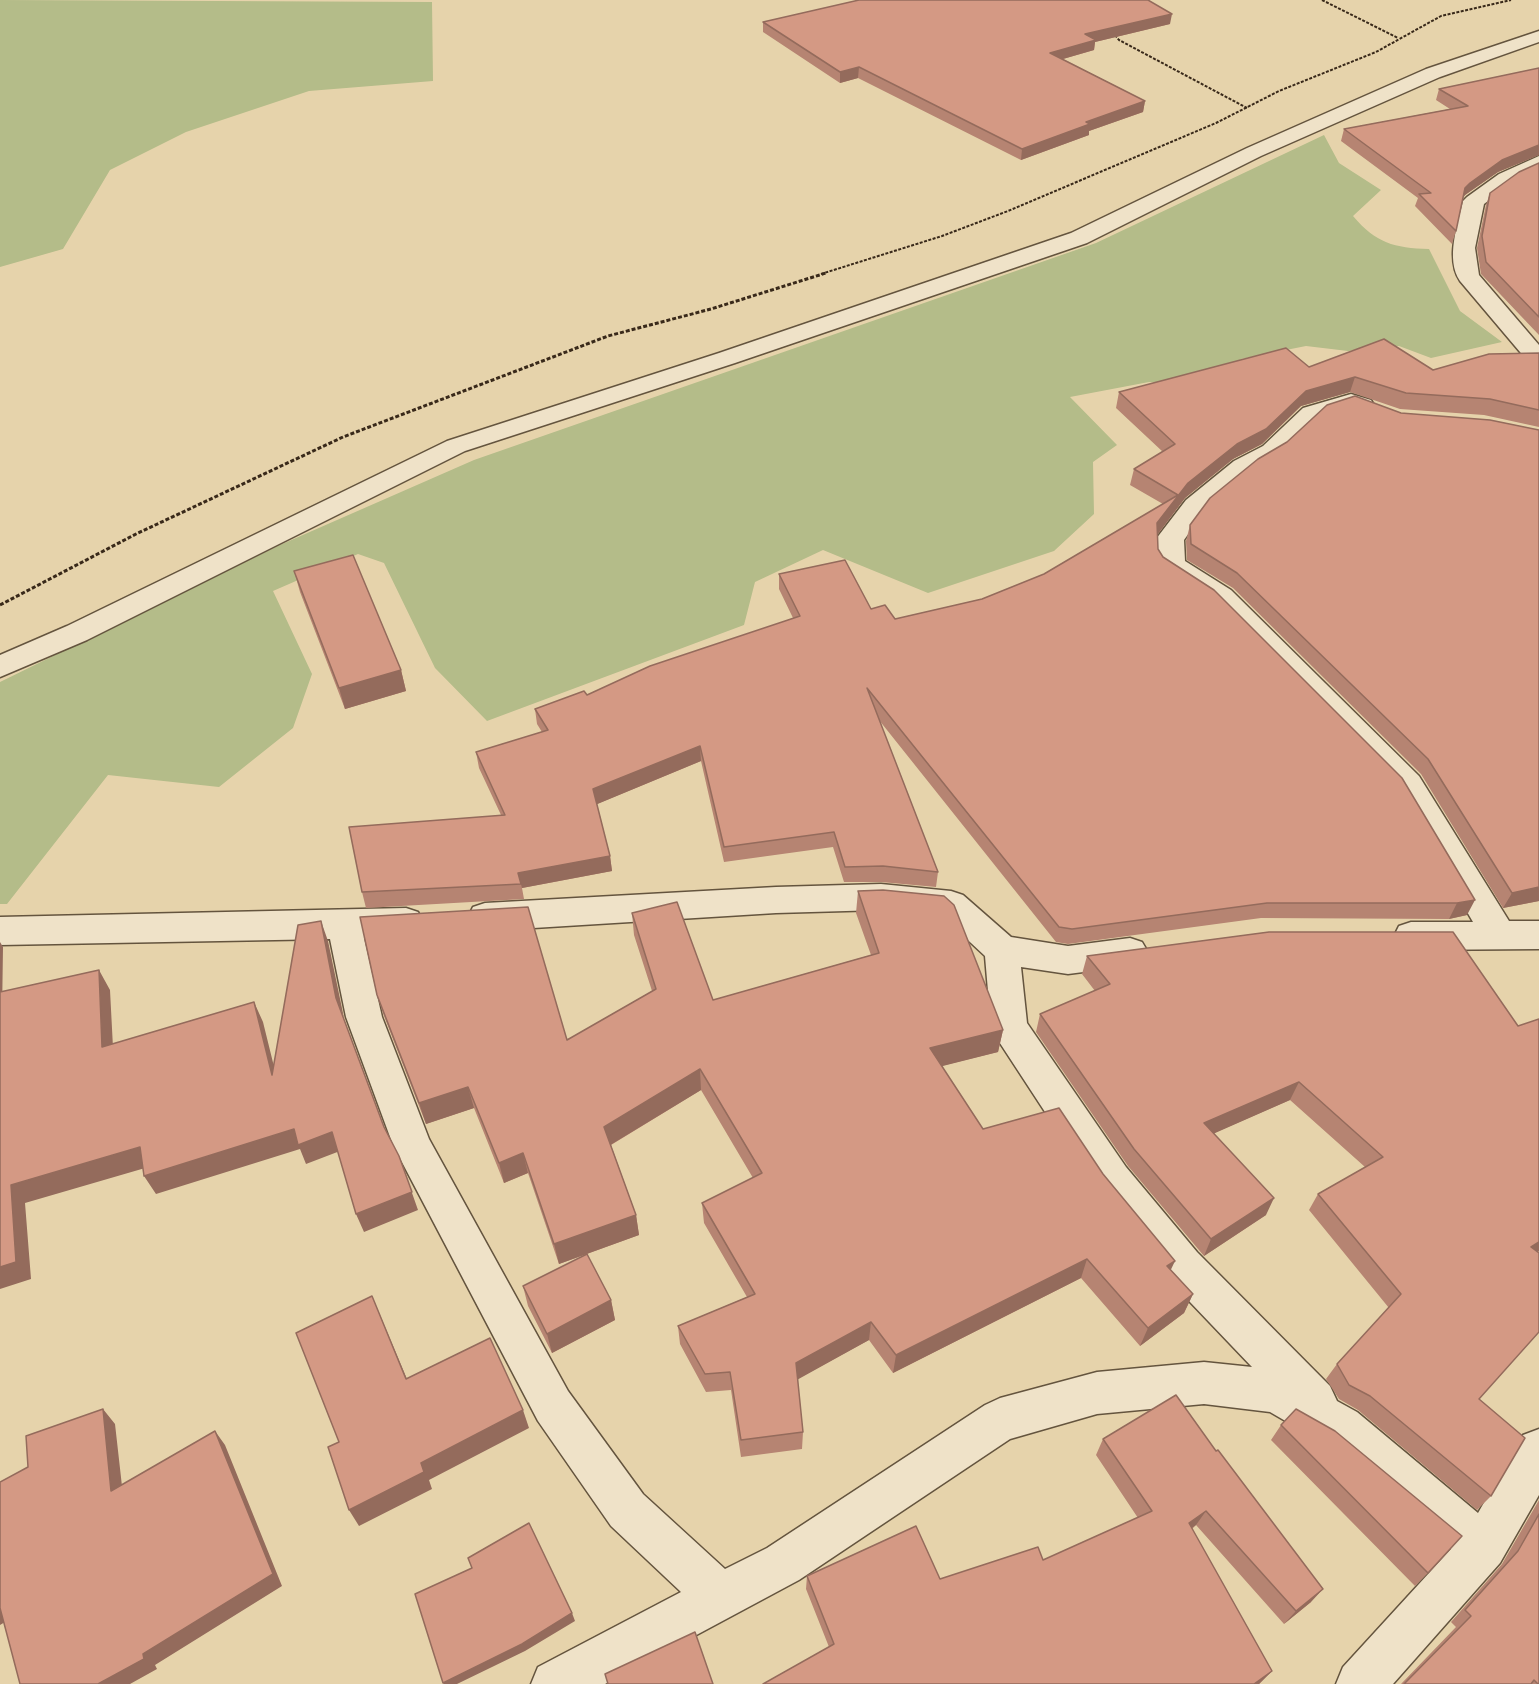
<!DOCTYPE html>
<style>
body{margin:0}
canvas{display:block;background:#e6d3ab}
</style>
<canvas width="1539" height="1684"></canvas>
<script>
const g = document.querySelector('canvas').getContext('2d');
g.lineJoin = 'round';
function fillPath(path, color) {
  g.fillStyle = color;
  g.fill(path, 'evenodd');
}
function stroke(path, color, width, dash) {
  g.strokeStyle = color;
  g.lineWidth = width;
  g.lineCap = dash ? 'butt' : 'round';
  g.setLineDash(dash || []);
  g.stroke(path);
}
const green = new Path2D(`
 M0 0 432 2 433 81 309 91 186 132 110 170 63 249 0 267Z
 M1324 135 1339 163 1381 190 1353 216C1376 243 1394 248 1429 249L1460 311 1502 342 1431 358 1399 346 1348 351 1306 346 1241 359 1210 387 1149 382 1070 397 1117 445 1093 462 1094 514 1054 551 928 593 823 550 755 582 744 625 487 721 435 668 384 563 358 554 273 591 312 674 293 728 219 787 108 775 7 904H0V682L280 545 474 460 1096 243Z`);
const pathFar1 = new Path2D(`
 M1322 0 1398 38
 M1115 35 1119 40 1247 108
 M821 274 942 236 1008 211 1216 123 1279 91 1376 52 1441 16 1511 0`);
const path = new Path2D(`
 M0 605 136 534 343 437 608 336 711 309 826 273`);
const minor = new Path2D(`
 M1539 31V42L1440 77 1261 156 1087 243 735 363 465 451 87 640 0 677V655L67 626 447 441 719 353 1071 233 1247 148 1426 69Z
 M1539 156V170L1513 182 1484 204 1475 248 1479 275 1539 345V367L1531 365 1460 281C1445 259 1458 224 1463 201L1467 197 1499 174Z
 M1351 394 1371 400 1374 405 1371 410 1362 412 1350 409 1321 418 1281 456 1252 473 1204 512 1184 540 1185 561 1231 590 1419 776 1509 921H1539V949L1411 950 1399 946 1394 936 1399 926 1411 922H1473L1397 792 1211 604 1161 571 1157 565 1156 539 1186 500 1234 461 1263 446 1303 408Z
 M881 884 951 891 963 895 1011 937 1068 946 1130 938 1142 942 1148 952 1142 962 1130 966 1068 974 1021 967 1027 1023 1126 1167 1197 1252 1330 1386 1337 1401 1357 1412 1478 1513 1523 1435 1539 1429V1495L1500 1563 1393 1684H1336L1343 1667 1451 1549 1325 1444 1270 1412 1204 1404 1097 1414 1010 1439 799 1580 605 1684H531L538 1667 681 1592 611 1526 538 1421 393 1145 346 1017 330 939 0 945V917L406 908 418 912 423 922 418 932 406 936 364 938 382 1017 429 1139 568 1391 643 1494 725 1569 767 1548 985 1405 1000 1398 1097 1372 1204 1362 1252 1367 1169 1280 1098 1193 996 1037 991 1026 985 956 942 916 881 910 776 913 485 931 473 927 468 917 473 907 485 903 776 887Z`);
const wall = new Path2D(`
 M763 22 1170 24 1095 42 1094 50 1063 59 1145 101 1143 112 1089 131V135L1021 160 858 78 840 83 763 32Z
 M1539 68V155L1498 172 1465 195 1463 198 1456 231 1452 244 1415 206 1418 198 1341 141 1344 129 1450 109 1436 100 1439 89Z
 M1539 163V335L1481 274 1477 248 1486 205 1490 193Z
 M1539 353V427L1484 415 1400 409 1350 392 1301 406 1262 444 1233 459 1185 498 1158 534V549L1163 557 1467 915 1449 919 1261 918 1068 944 1056 942 879 720 938 872 936 887 881 882H844L833 847 724 862 701 761 597 804 610 856 612 871 522 888 524 899 366 908 362 892 501 815 479 768 476 752 542 732 537 724 535 709 587 695 793 618 779 589V574L871 609 895 619 982 599 1044 574 1163 504 1130 485 1134 469 1163 452 1116 408 1119 392 1309 367 1433 370Z
 M1401 413 1539 430V901L1503 908 1421 774 1233 588 1187 560 1186 541 1190 525Z
 M294 571 401 670 406 691 345 709 300 592Z
 M858 891 1003 1030 998 1052 941 1066 983 1129 1103 1174 1171 1270 1193 1294 1184 1313 1140 1346 1081 1278 893 1373 869 1340 797 1379 803 1432 802 1449 741 1457 731 1390 706 1392 680 1344 678 1326 747 1297 704 1223 702 1203 753 1178 701 1090 611 1145 636 1215 639 1235 559 1264 528 1173 504 1183 474 1108 426 1124 384 1016 377 995 567 1040 652 991 634 935 632 913 713 1000 871 955 856 913Z
 M1269 932 1539 1251 1538 1252 1479 1399 1491 1496 1477 1510 1358 1410 1339 1399 1326 1379 1337 1364 1389 1308 1309 1210 1318 1194 1365 1167 1290 1100 1214 1133 1266 1215 1204 1256 1128 1166 1036 1032 1040 1014 1095 991 1082 974 1087 956Z
 M523 1286 611 1300 615 1320 552 1353 528 1306Z
 M1176 1395 1311 1602 1284 1624 1196 1525 1192 1529 1272 1671 1259 1684H763L829 1647 806 1589 807 1576 940 1579 1043 1560 1138 1518 1096 1455 1103 1439Z
 M1281 1425 1428 1573 1415 1586 1271 1440Z
 M1539 1500V1684H1401L1456 1627 1451 1622 1502 1564Z`);
const shadedWall = new Path2D(`
 M1172 14 1170 24 1095 42 1094 50 1049 63 1050 53 1085 34Z
 M859 67 858 78 840 83V72Z
 M1145 101 1143 112 1089 131V135L1021 160 1022 149 1086 122Z
 M1539 145V155L1498 172 1465 195 1461 200 1465 188 1470 183 1502 160Z
 M1355 377 1350 392 1301 406 1262 444 1233 459 1185 498 1154 539 1157 523 1188 483 1237 444 1306 391Z
 M401 670 406 691 345 709 339 688Z
 M700 746 701 761 595 805 593 789Z
 M610 856 612 871 522 888 518 873Z
 M1539 887V901L1503 908 1512 893Z
 M1475 900 1467 915 1449 919 1457 903Z
 M321 921 328 941 344 1018 336 998Z
 M0 942 3 947 2 1015 0 1012Z
 M99 970 110 990 114 1067 102 1047Z
 M254 1002 263 1022 281 1095 272 1075Z
 M1003 1030 998 1052 927 1070 930 1048Z
 M700 1069 701 1090 607 1147 604 1127Z
 M1299 1082 1290 1100 1197 1141 1204 1123Z
 M468 1087 474 1108 426 1124 419 1103Z
 M294 1129 332 1132 340 1151 306 1164 300 1149 156 1194 144 1176Z
 M140 1147 152 1166 25 1203 31 1279 0 1289V1267L11 1185Z
 M523 1153 528 1173 504 1183 499 1163Z
 M399 1156 418 1210 364 1232 356 1214Z
 M1274 1198 1266 1215 1204 1256 1211 1239Z
 M636 1215 639 1235 559 1264 554 1244Z
 M1539 1242V1251L1518 1263 1531 1247Z
 M1087 1259 1081 1278 893 1373 896 1355Z
 M1175 1261 1166 1280 1167 1266Z
 M1193 1294 1184 1313 1140 1346 1148 1328Z
 M372 1296 380 1315 415 1398 406 1379Z
 M611 1300 615 1320 552 1353 547 1334Z
 M871 1322 869 1340 795 1381 796 1363Z
 M103 1409 115 1424 124 1504 111 1491Z
 M523 1410 529 1428 429 1480 432 1489 359 1526 349 1510 421 1463Z
 M215 1431 225 1445 282 1586 155 1665 157 1669 130 1684H98L143 1654Z
 M1206 1511 1196 1525 1179 1537 1189 1523Z
 M1323 1589 1311 1602 1284 1624 1296 1611Z
 M0 1606 15 1616 0 1625Z
 M572 1613 575 1621 525 1651 457 1684H444L443 1683Z
 M1272 1671 1259 1684H1254Z`);
const building = new Path2D(`
 M859 0H1148L1172 14 1085 34 1096 40 1050 53 1145 101 1086 122 1090 124 1022 149 859 67 840 72 763 22Z
 M1539 68V145L1502 160 1470 183 1465 188 1456 231 1419 194 1431 193 1344 129 1468 106 1439 89Z
 M1539 163V317L1486 262 1482 236 1490 193 1519 172Z
 M1384 339 1433 370 1489 354 1539 353V410L1490 399 1406 393 1355 377 1306 391 1266 429 1237 444 1188 483 1157 523 1158 549 1163 557 1214 590 1402 778 1475 900 1457 903H1267L1072 929 1059 927 867 688 938 872 883 866 845 867 834 832 724 847 700 746 593 789 610 856 518 873 521 884 362 892 349 827 505 815 476 752 548 730 535 709 584 691 587 695 650 666 800 616 779 574 845 560 871 609 885 605 895 619 982 599 1044 574 1178 495 1134 469 1175 444 1119 392 1286 348 1309 367Z
 M1355 396 1401 413 1490 420 1539 430V887L1512 893 1428 759 1237 573 1191 544 1190 525 1210 498 1258 459 1287 442 1327 405Z
 M353 555 401 670 339 688 294 571Z
 M883 890 944 896 954 905 1003 1030 930 1048 983 1129 1059 1108 1103 1174 1175 1261 1167 1266 1193 1294 1148 1328 1087 1259 896 1355 871 1322 796 1363 803 1432 741 1440 730 1372 705 1374 678 1326 755 1294 702 1203 762 1173 700 1069 604 1127 636 1215 554 1244 523 1153 499 1163 468 1087 419 1103 377 995 360 917 528 907 567 1040 656 989 632 913 677 902 713 1000 879 953 858 891Z
 M321 921 336 998 384 1127 399 1156 412 1192 356 1214 332 1132 298 1145 294 1129 144 1176 140 1147 11 1185 16 1262 0 1267V992L99 970 102 1047 254 1002 272 1075 298 925Z
 M1269 932H1453L1518 1026 1539 1019V1242L1531 1247 1539 1253V1332L1479 1399 1525 1438 1491 1496 1370 1396 1349 1385 1337 1364 1401 1294 1318 1194 1383 1157 1299 1082 1204 1123 1274 1198 1211 1239 1134 1149 1040 1014 1110 984 1087 956Z
 M587 1254 611 1300 547 1334 523 1286Z
 M372 1296 406 1379 490 1338 523 1410 421 1463 424 1472 349 1510 328 1447 339 1442 296 1333Z
 M1176 1395 1216 1451 1218 1450 1323 1589 1296 1611 1206 1511 1189 1523 1272 1671 1254 1684H763L834 1644 807 1576 916 1526 940 1579 1038 1547 1043 1560 1152 1511 1103 1439Z
 M103 1409 111 1491 215 1431 273 1574 143 1654 144 1659 98 1684H20L0 1608V1482L28 1467 26 1436Z
 M1296 1409 1335 1431 1462 1536 1428 1573 1281 1425Z
 M1539 1514V1684H1538L1534 1680 1531 1684H1404L1471 1616 1465 1610 1518 1551Z
 M529 1523 572 1613 522 1644 443 1683 415 1594 472 1568 468 1558Z
 M695 1632 713 1684H608L605 1674Z`);
fillPath(green, '#b4bc89');
stroke(minor, '#64543e', 3);
stroke(pathFar1, '#39291a', 2, [3, 1.5]);
stroke(path, '#39291a', 3, [4, 2]);
fillPath(minor, '#efe2c8');
fillPath(wall, '#b68472');
fillPath(shadedWall, '#946b5c');
fillPath(building, '#d49984');
stroke(building, '#946b5c', 1.5);
</script>
